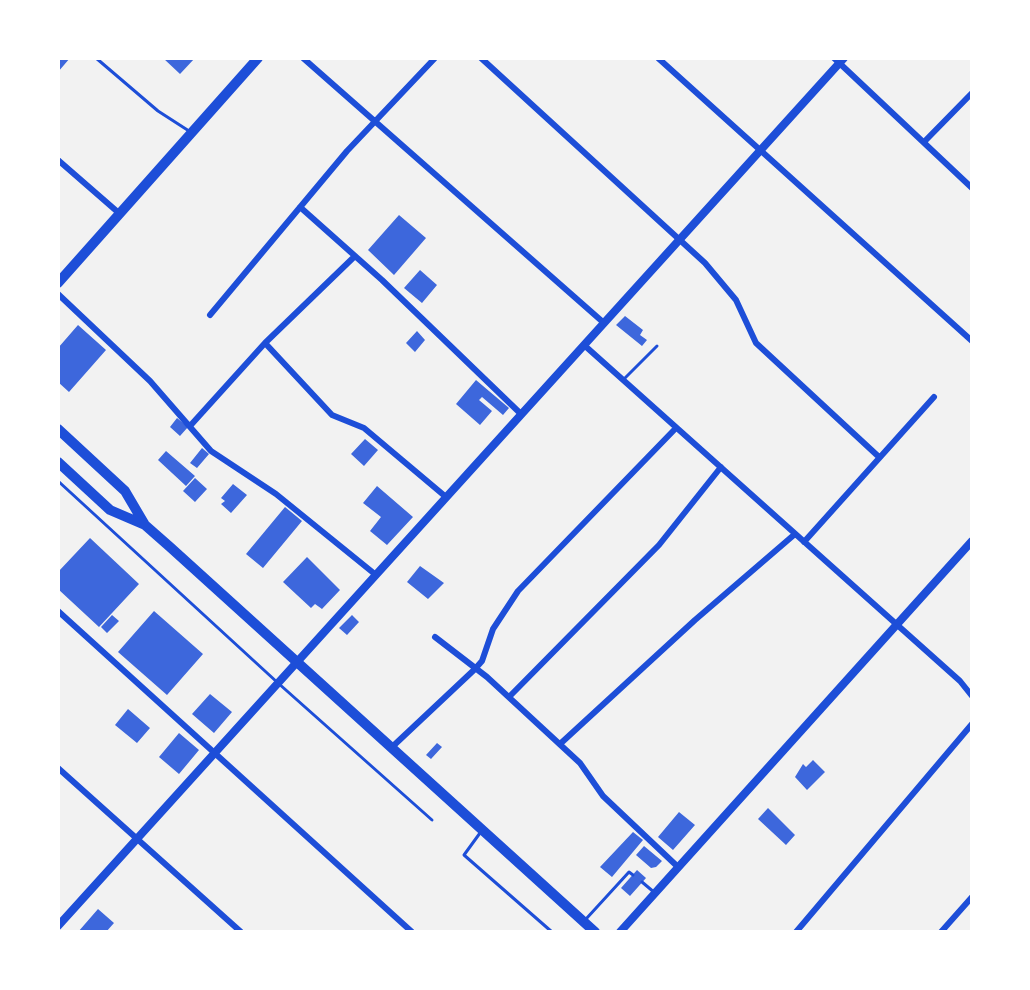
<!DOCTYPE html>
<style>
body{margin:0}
#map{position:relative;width:1030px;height:990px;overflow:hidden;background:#f2f2f2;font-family:"Sofia Sans Condensed",sans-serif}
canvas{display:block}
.frame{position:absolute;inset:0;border:60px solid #fff;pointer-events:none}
</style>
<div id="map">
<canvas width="1030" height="990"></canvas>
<div class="frame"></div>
</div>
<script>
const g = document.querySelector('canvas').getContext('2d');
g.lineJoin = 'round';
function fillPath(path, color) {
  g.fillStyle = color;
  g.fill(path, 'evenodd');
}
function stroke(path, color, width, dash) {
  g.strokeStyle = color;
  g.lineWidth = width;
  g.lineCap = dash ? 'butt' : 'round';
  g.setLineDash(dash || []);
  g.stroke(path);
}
const building = new Path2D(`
 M58 58H70L58 72Z
 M163 58H195L180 74Z
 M399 215 426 238 394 275 368 250Z
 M420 270 437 285 422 303 404 288Z
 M625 316 643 330 640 335 647 340 642 346 616 325Z
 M78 325 106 350 69 392 58 382V348Z
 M417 331 425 340 415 352 406 343Z
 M476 380 509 408 503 415 482 397 479 400 492 411 480 425 456 404Z
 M177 418 188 427 180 436 170 427Z
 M365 439 378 450 364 466 351 454Z
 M202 448 209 454 197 468 190 463Z
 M166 451 195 476 186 486 158 460Z
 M195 478 207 489 195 502 183 491Z
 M233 484 247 495 231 513 221 504 225 501 221 498Z
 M377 486 413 517 387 545 370 531 381 517 363 503Z
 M285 507 302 521 263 568 246 554Z
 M90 538 139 584 99 627 58 589V572Z
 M307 557 340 590 322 609 315 604 311 608 283 582Z
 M420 566 444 583 428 599 407 582Z
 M154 611 203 654 167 695 118 652Z
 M112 615 119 621 107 633 101 627Z
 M352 615 359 622 347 635 339 628Z
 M210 694 232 712 214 733 192 714Z
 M128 709 150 728 137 743 115 725Z
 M179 733 199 750 179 774 159 757Z
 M437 743 442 747 431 759 426 755Z
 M813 760 825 772 807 790 795 777 803 764 806 767Z
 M768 808 795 835 786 845 758 819Z
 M679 812 695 825 673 850 658 837Z
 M633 832 643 840 612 877 600 867Z
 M644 846 662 861 656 867 651 868 636 855Z
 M637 870 646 878 630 896 621 888Z
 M98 909 114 923 106 932H78Z`);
const service = new Path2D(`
 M96 58 158 111 189 131
 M623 380 657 346
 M58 481 278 683 432 820
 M480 833 464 855 552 932
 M642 882 655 893
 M586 919 629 872 633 875`);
const minor = new Path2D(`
 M303 58 604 323
 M481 58 705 263 736 300 756 343 879 457
 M658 58 972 341
 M834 58 972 188
 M924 142 972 93
 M58 160 120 214
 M300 207 382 280 521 414
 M58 294 150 381 211 451 276 494 376 575
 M210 315 347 151 435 58
 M265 343 332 415 364 428 446 497
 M584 345 960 681 972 696
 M190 426 265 343 355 256
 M804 542 934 397
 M58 611 412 932
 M435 637 487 677 580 763 603 796 678 867
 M509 697 659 545 721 467
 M560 744 695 620 795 534
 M391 748 475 669 482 661 493 629 518 591 676 428
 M58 768 241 932
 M796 932 972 724
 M941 932 972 897`);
const tertiary = new Path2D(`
 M58 926 844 58
 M620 932 972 541`);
const primary = new Path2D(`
 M58 283 258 58
 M58 429 125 491 145 525
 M58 462 110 510 145 525 170 547 595 932`);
fillPath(building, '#3d67dc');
stroke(service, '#1d4ed8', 3);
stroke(minor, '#1d4ed8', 6);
stroke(tertiary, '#1d4ed8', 8);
stroke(primary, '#1d4ed8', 10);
</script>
